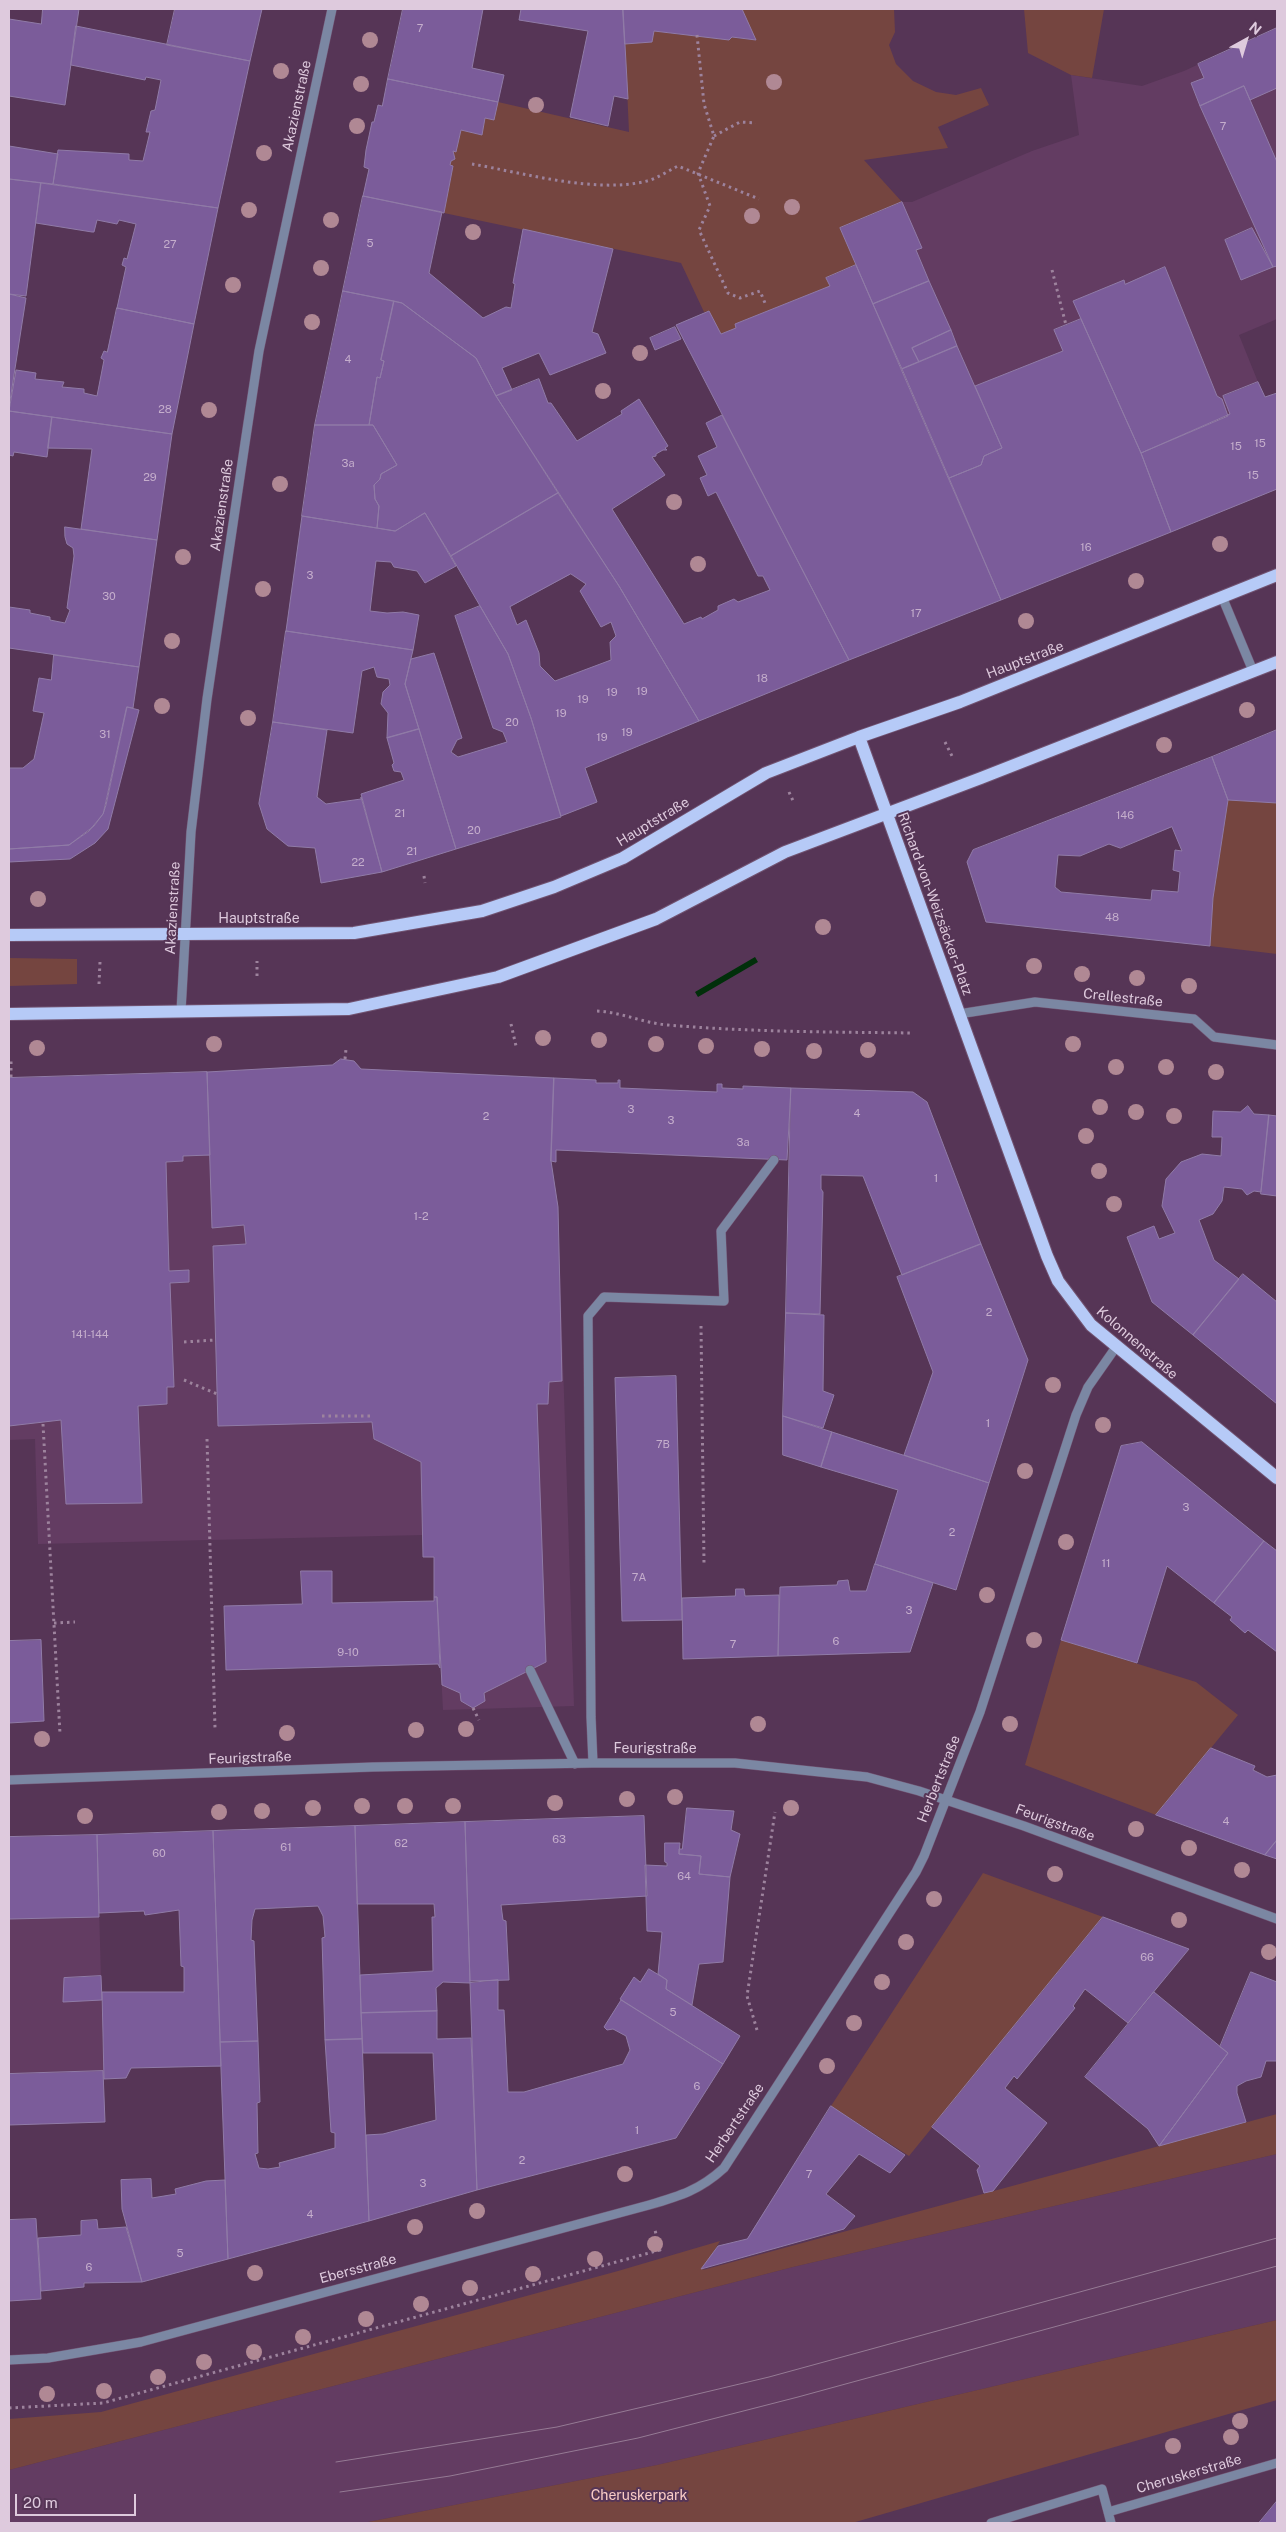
<!DOCTYPE html>
<meta charset="utf-8">
<style>
body{margin:0}
#map{position:relative;width:1286px;height:2532px;overflow:hidden;background:#563556;font-family:"Public Sans",sans-serif}
canvas{display:block}
.frame{position:absolute;inset:0;border:10px solid #decadd;pointer-events:none}
.north{position:absolute;left:1221px;top:15px;width:50px;height:50px;-webkit-text-stroke:4px #563556;paint-order:stroke;rotate:39deg;font-size:14px;font-weight:700;line-height:20px;text-align:center;color:#decadd}
.north::after{content:'';display:block;margin:auto;width:18px;height:22px;background:#decadd;clip-path:polygon(50% 0,100% 100%,50% 72%,0 100%)}
.scale{position:absolute;left:15px;top:2494px;width:121px;height:22px;box-sizing:border-box;border:2px solid #decadd;border-top:0;padding-left:6px;font-size:15px;line-height:18px;white-space:nowrap;color:#decadd;-webkit-text-stroke:4px #563556;paint-order:stroke}
</style>
<div id="map">
<canvas width="1286" height="2532"></canvas>
<div class="frame"></div>
<div class="north">N</div>
<div class="scale">20 m</div>
</div>
<script>
const g = document.querySelector('canvas').getContext('2d');
g.lineJoin = 'round';
function fillPath(path, color) {
  g.fillStyle = color;
  g.fill(path, 'evenodd');
}
function stroke(path, color, width, dash) {
  g.strokeStyle = color;
  g.lineWidth = width;
  g.lineCap = dash ? 'butt' : 'round';
  g.setLineDash(dash || []);
  g.stroke(path);
}
function write(font, color, halo, rows, align = 'center') {
  g.font = font + ' "Public Sans",sans-serif';
  g.lineWidth = 4;
  g.setLineDash([]);
  g.textBaseline = 'middle';
  g.strokeStyle = halo;
  g.fillStyle = color;
  for (const [text, x, y, turn = 0] of rows) {
    g.save();
    g.translate(x, y);
    g.rotate((+turn || 0) * Math.PI / 180);
    g.textAlign = isNaN(turn) ? turn : align;
    if (halo) g.strokeText(text, 0, 0);
    g.fillText(text, 0, 0);
    g.restore();
  }
}
const built = new Path2D(`
 M1277 28V319L1239 335 1258 382 1223 396 1232 417 1171 532 1001 600 840 228 902 202H912L1032 151 1079 135 1071 75 1142 86 1184 71Z
 M341 1059 354 1061 361 1069 554 1078 551 1161 558 1207 574 1706 443 1710 437 1598 434 1597V1558L423 1557V1535L38 1544 35 1439 9 1440V1078L233 1071 332 1065Z
 M97 1835 105 2122 9 2125V1837Z
 M1277 2154V2320L657 2465 363 2523H9V2470L793 2267Z`);
const green = new Path2D(`
 M742 9H894L895 32 889 45 896 64 913 81 936 92 956 95 981 88 989 105 938 127 948 148 864 160 902 202 840 228 856 265 826 278 830 286 735 324 736 328 721 334 709 311 704 312 681 263 444 213 453 166 450 165 451 161 455 159 453 151H456L461 130 481 135 485 118 498 102 629 132 625 44 652 42 654 31 683 35 684 33 755 40Z
 M1024 9H1104L1092 78 1071 75 1028 53Z
 M1228 800 1277 803V954L1210 946 1213 898Z
 M9 958 77 959V984L9 986Z
 M1061 1640 1196 1682 1238 1715 1156 1815 1025 1765Z
 M983 1873 1103 1917 909 2156 831 2106Z
 M1277 2114V2154L793 2267 9 2470V2419L101 2412 618 2271 720 2241 703 2270Z
 M1277 2320V2400L852 2523H363L657 2465Z`);
const water = new Path2D(`
 M755 957 758 962 698 997 695 992Z`);
const building = new Path2D(`
 M43 9H79L65 105 9 96V19L41 24Z
 M175 9H262L250 61 167 45Z
 M403 9H483L472 68 504 75 498 102 388 79Z
 M518 9H623L628 99 614 96 608 126 570 117 588 31 519 20 521 9Z
 M623 9H742L756 40 732 37 729 40 654 31 652 42 625 44Z
 M76 26 250 61 218 208 53 184 58 150 129 154V160L143 161 150 132H146L151 111 155 110 161 80 146 77 145 80 71 65Z
 M1277 28V88L1250 100 1244 86 1200 106 1191 83 1204 78 1198 64Z
 M388 79 498 102 494 120 485 118 482 135 461 130 456 152 453 151 455 159 451 161 450 165 453 166 444 213 363 196 369 169 364 167 366 150 372 122H374L378 105 382 106Z
 M1244 86 1277 162V266L1273 267 1200 106Z
 M9 146 58 154 53 184 9 179Z
 M9 179 41 183 26 296 9 294Z
 M41 183 218 208 194 324 117 308 126 267 122 265 124 258 127 259 136 224 119 220 117 224 97 220 94 232H92L36 223Z
 M363 196 442 212 429 273 483 318 506 307 511 308 515 284 513 283 523 229 613 249 592 332 598 334 606 353 550 375 539 353 502 368 512 390 496 396 476 358 402 303 343 291Z
 M902 202 922 248 916 250 929 281 873 304 840 228Z
 M1252 228 1273 267 1241 280 1225 240Z
 M856 265 1001 600 849 660 676 325 709 311 721 334 736 328 735 324 830 286 826 278Z
 M1165 267 1217 396 1222 399 1228 416 1141 453 1073 301 1124 280 1125 284Z
 M929 281 951 330 912 348 919 362 902 369 873 304Z
 M343 291 394 301 381 360 384 361 380 378 377 377 369 425H315Z
 M9 294 26 298 9 407Z
 M394 301 402 303 476 358 496 396 558 493 451 556 425 513 395 531 377 528 379 506 375 499 374 485 380 479 381 474 397 465 373 425H369L377 377 380 378 384 361 381 360Z
 M117 308 194 324 172 434 9 411 16 370 36 373 35 379 64 382 62 387 84 389V393L97 396 104 360 101 358 104 351 107 352Z
 M1081 319 1141 453 1171 532 1001 600 949 478 981 465 984 456 1002 448 975 386 1063 351 1054 330Z
 M675 327 681 339 655 350 650 338Z
 M951 330 957 346 919 362 912 348Z
 M957 346 1002 448 984 456 981 465 949 478 902 369Z
 M539 379 548 403H551L577 441 622 414 621 411 639 399 668 446 665 448 667 450H663L656 454V456L652 457 665 475 612 509 684 624 701 617 702 619 718 610V606L734 599 738 602 770 590 763 576H758L716 492 708 496 700 478 707 475 698 456 717 447 706 423 722 415 849 660 699 721 619 586 496 396Z
 M1258 382 1265 397 1277 393V489L1171 532 1141 453 1230 414 1223 396Z
 M9 411 52 417 47 457 14 452 13 456 9 455Z
 M52 417 172 434 157 540 81 529 92 449 48 448Z
 M315 425H373L397 465 381 474 380 479 374 485 375 499 379 506 377 528 302 516Z
 M558 493 619 586 699 721 585 768 597 802 561 816 531 718 508 654 451 556ZM571 574 586 584 580 591 601 627 611 622 616 636 610 642 611 660 555 681 540 666 539 653 526 620 517 625 510 607Z
 M425 513 456 566 425 583 417 571 394 567 391 562 376 561 370 611 387 613 403 612 419 615 413 650 286 631 302 516 395 531Z
 M65 527 157 540 139 667 9 648V607L30 610V613L50 617V620L65 623 70 610 67 608 74 556 73 548 67 544 65 537Z
 M480 606 508 654 531 718 561 817 456 849 405 684 411 659 434 653 462 738 457 740 451 752 458 757 507 742 503 732 493 728 455 616Z
 M286 631 413 650 405 684 419 729 387 738 388 713 381 704 383 692 390 685 389 679 377 677 374 667 362 671 353 733 273 722Z
 M54 655 139 667 133 708 127 707 106 805 103 814 94 826 69 845 9 849V768H23L34 759 44 713 33 711 39 678 51 680Z
 M127 707 139 710 108 829 95 843 70 859 9 862V849L69 845 89 831 103 814Z
 M273 722 327 730 317 797 326 804 361 799V797L382 872 321 883 315 848 288 846 267 829 259 804Z
 M419 729 456 849 382 872 361 794 404 780 401 772 394 771 392 765 394 763 387 738Z
 M1277 730V803L1228 800 1212 757Z
 M1212 757 1228 800 1213 898 1210 946 986 922 967 862 973 850ZM1172 827 1182 851 1175 850 1173 870 1180 872 1178 892 1152 890 1151 900 1061 892 1055 887 1058 855 1080 856 1109 844 1120 848Z
 M341 1059 354 1061 361 1069 554 1078 551 1161 558 1207 562 1381 549 1382 548 1404H537L546 1662 484 1693 485 1701 473 1708 461 1701 460 1693 442 1685 437 1597H434V1557H423L421 1462 374 1439 372 1422 218 1426 213 1246 246 1244 244 1225 212 1228 207 1072 332 1065Z
 M207 1072 210 1155 183 1156V1161L166 1162 169 1271 189 1270V1282L170 1283 174 1387H167V1404L138 1406 142 1503 66 1504 61 1420 9 1426V1078Z
 M554 1078 596 1080V1083H618V1080H620V1088L717 1092V1084H722V1088L743 1089V1086L791 1088 787 1160 556 1150V1162L551 1161Z
 M791 1088 913 1092 927 1102 981 1244 902 1275 863 1176 821 1175V1189L823 1192 820 1314 786 1313Z
 M1248 1106 1254 1114 1269 1115 1261 1192 1254 1191 1247 1195 1242 1189 1224 1187 1222 1201 1213 1214 1199 1220 1214 1260 1239 1279 1193 1335 1152 1302 1127 1237 1154 1226 1159 1239 1175 1233 1162 1206 1166 1179 1181 1162 1202 1154 1221 1156 1222 1137H1212L1213 1111 1240 1112Z
 M1269 1115 1277 1116V1196L1261 1194Z
 M981 1244 1028 1360 989 1483 904 1455 933 1372 897 1277Z
 M1243 1274 1277 1302V1404L1193 1335Z
 M786 1313 824 1315 823 1391 834 1395 823 1428 783 1416Z
 M676 1376 682 1620 622 1621 615 1378Z
 M783 1416 832 1432 821 1467 783 1455Z
 M832 1432 989 1483 956 1590 875 1564 898 1490 821 1467Z
 M1142 1442 1264 1541 1214 1603 1167 1566 1137 1663 1061 1640 1121 1446Z
 M1264 1541 1277 1551V1652L1248 1630 1245 1633 1230 1620 1232 1617 1214 1603Z
 M875 1564 933 1583 910 1652 778 1656 780 1587 837 1585 838 1581 848 1580 850 1591H866Z
 M301 1571H332V1603L434 1601V1597H437L440 1668 438 1664 226 1670 224 1606 302 1604Z
 M736 1589H744L745 1596 779 1595 778 1656 683 1659 682 1598 735 1596Z
 M41 1640 44 1721 9 1723V1641Z
 M1211 1748 1255 1766 1253 1770 1267 1777 1277 1775V1840L1265 1855 1156 1815Z
 M687 1808 734 1811 731 1830 740 1834 730 1877 699 1874 701 1856 679 1854V1849H682Z
 M644 1816 647 1896 501 1905 503 1920 506 1921 509 1980 470 1981 465 1822Z
 M465 1822 470 1983 443 1982 436 1988 437 2011 361 2013 360 1975 433 1971 432 1917H435L434 1904H357L355 1826Z
 M355 1826 362 2039 325 2040 322 1938 325 1937 323 1916 318 1906 255 1909 252 1920 251 1940 254 1941 258 2041 220 2042 213 1831Z
 M213 1831 221 2066 131 2068 126 2078 104 2079 102 1992H184V1967L181 1966 179 1910 145 1915 144 1911 99 1913 97 1835Z
 M97 1835 99 1917 9 1919V1837Z
 M1277 1840V1859L1265 1855Z
 M665 1843H680L679 1854 701 1856 699 1874 730 1877 723 1962 699 1964 692 2005 666 1989 667 1980 658 1974 662 1932 647 1931 645 1865 667 1866V1863L665 1862Z
 M1103 1917 1189 1949 1128 2023 1085 1989 1073 2006 1075 2008 1017 2079 1014 2076 1005 2088 1047 2123 993 2191 984 2193 977 2170 980 2166 932 2127Z
 M649 1969 667 1980 666 1989 740 2036 723 2064 620 1999 634 1977 640 1982Z
 M1251 1972 1277 1982V2061H1266L1261 2077 1246 2081 1237 2086V2093L1246 2122 1159 2146 1228 2053 1220 2047Z
 M101 1976 102 2000 63 2002 64 1978Z
 M498 1980V2010H504L508 2092H524L623 2064 630 2050 626 2036 613 2029 607 2030 604 2027 621 2000 723 2064 676 2138 477 2190 470 1983Z
 M1154 1992 1228 2053 1159 2146 1148 2129 1085 2077Z
 M437 2011V2039L471 2038 477 2190 369 2221 366 2135 383 2134 436 2120 433 2053H363L361 2013Z
 M362 2039 369 2221 228 2259 220 2042 258 2041 260 2102 257 2103 258 2153 255 2154 259 2168 268 2169 280 2167 279 2163 335 2148V2133L331 2132 325 2040Z
 M103 2071 105 2122 9 2125V2074Z
 M831 2106 905 2155 890 2173 859 2154 826 2194 855 2216 844 2229 701 2269 718 2246 747 2239Z
 M151 2179 152 2198 176 2194 175 2189 206 2181 225 2180 228 2259 142 2282 122 2209 121 2180Z
 M36 2219 41 2299 9 2301V2220Z
 M97 2220 98 2229 126 2227 142 2282 84 2283V2287L41 2291 38 2238 81 2235V2221Z
 M1277 2501V2523H1259Z`);
const path = new Path2D(`
 M697 35 704 104 714 136 698 173 710 206 699 230 728 293 740 298 760 291 765 303
 M714 136 740 122 756 123
 M472 164C524 173 596 194 647 181 658 178 668 171 678 166L759 199
 M1052 270 1066 325
 M945 742 952 756
 M789 792 794 803
 M424 876 425 883
 M257 976V961
 M99 984 100 962
 M597 1011C621 1012 643 1023 668 1025 749 1032 831 1032 912 1033
 M511 1024 516 1046
 M345 1059 346 1049
 M11 1077V1058
 M701 1326 704 1564
 M184 1342 215 1340
 M184 1380 217 1394
 M322 1416H372
 M43 1424 60 1734
 M207 1439 215 1728
 M54 1623 75 1622
 M473 1708 479 1720
 M757 2030 747 1996 775 1812
 M9 2408 103 2403 660 2250 655 2230`);
const minor = new Path2D(`
 M1223 599 1253 671
 M181 1011 191 832 207 699 245 443 259 351 332 9
 M959 1014 1035 1002 1194 1019 1214 1037 1277 1045
 M530 1670 575 1764
 M593 1763 591 1717 588 1316 604 1297 724 1301 721 1231 774 1160
 M9 1780 373 1767 593 1763H735L867 1777 919 1791 1024 1826 1277 1919
 M9 2360 48 2358 141 2342 649 2205C680 2196 700 2190 724 2168L916 1872 924 1856 980 1712 1076 1415 1088 1387 1116 1347
 M1108 2512 1277 2463
 M991 2523 1102 2489 1111 2523`);
const major = new Path2D(`
 M859 737 1047 1256 1058 1281 1091 1325 1277 1478
 M9 935 354 933 482 911 554 887 623 858 766 773 859 737 960 702 1277 575
 M9 1014 349 1009 498 977 656 919 785 852 981 778 1277 662`);
const tram = new Path2D(`
 M336 2462 557 2427 664 2402 769 2377 1277 2238
 M340 2492 450 2476 638 2438 798 2397 1277 2266`);
const trees = [
 [370,40],
 [281,71],
 [774,82],
 [361,84],
 [536,105],
 [357,126],
 [264,153],
 [792,207],
 [249,210],
 [752,216],
 [331,220],
 [473,232],
 [321,268],
 [233,285],
 [312,322],
 [640,353],
 [603,391],
 [209,410],
 [280,484],
 [674,502],
 [1220,544],
 [183,557],
 [698,564],
 [1136,581],
 [263,589],
 [1026,621],
 [172,641],
 [162,706],
 [1247,710],
 [248,718],
 [1164,745],
 [38,899],
 [823,927],
 [1034,966],
 [1082,974],
 [1137,978],
 [1189,986],
 [543,1038],
 [599,1040],
 [214,1044],
 [656,1044],
 [1073,1044],
 [706,1046],
 [37,1048],
 [762,1049],
 [868,1050],
 [814,1051],
 [1116,1067],
 [1166,1067],
 [1216,1072],
 [1100,1107],
 [1136,1112],
 [1174,1116],
 [1086,1136],
 [1099,1171],
 [1114,1204],
 [1053,1385],
 [1103,1425],
 [1025,1471],
 [1066,1542],
 [987,1595],
 [1034,1640],
 [758,1724],
 [1010,1724],
 [466,1729],
 [416,1730],
 [287,1733],
 [42,1739],
 [675,1797],
 [627,1799],
 [555,1803],
 [362,1806],
 [405,1806],
 [453,1806],
 [313,1808],
 [791,1808],
 [262,1811],
 [219,1812],
 [85,1816],
 [1136,1829],
 [1189,1848],
 [1242,1870],
 [1055,1874],
 [934,1899],
 [1179,1920],
 [906,1942],
 [1269,1952],
 [882,1982],
 [854,2023],
 [827,2066],
 [625,2174],
 [477,2211],
 [415,2227],
 [655,2244],
 [595,2259],
 [255,2273],
 [533,2274],
 [470,2288],
 [421,2304],
 [366,2319],
 [303,2337],
 [254,2352],
 [204,2362],
 [158,2377],
 [104,2391],
 [47,2394],
 [1240,2421],
 [1231,2437],
 [1173,2446]
];
const numberNames = [
 ["7",420,29],
 ["7",1223,127],
 ["5",370,244],
 ["27",170,245],
 ["4",348,360],
 ["28",165,410],
 ["15",1260,444],
 ["15",1236,447],
 ["3a",348,464],
 ["15",1253,476],
 ["29",150,478],
 ["16",1086,548],
 ["3",310,576],
 ["30",109,597],
 ["17",916,614],
 ["18",762,679],
 ["19",642,692],
 ["19",612,693],
 ["19",583,700],
 ["19",561,714],
 ["20",512,723],
 ["19",627,733],
 ["31",105,735],
 ["19",602,738],
 ["21",400,814],
 ["146",1125,816],
 ["20",474,831],
 ["21",412,852],
 ["22",358,863],
 ["48",1112,918],
 ["3",631,1110],
 ["4",857,1114],
 ["2",486,1117],
 ["3",671,1121],
 ["3a",743,1143],
 ["1",936,1179],
 ["1-2",421,1217],
 ["2",989,1313],
 ["141-144",90,1335],
 ["1",988,1424],
 ["7B",663,1445],
 ["3",1186,1508],
 ["2",952,1533],
 ["11",1106,1564],
 ["7A",639,1578],
 ["3",909,1611],
 ["6",836,1642],
 ["7",733,1645],
 ["9-10",348,1653],
 ["4",1226,1822],
 ["63",559,1840],
 ["62",401,1844],
 ["61",286,1848],
 ["60",159,1854],
 ["64",684,1877],
 ["66",1147,1958],
 ["5",673,2013],
 ["6",697,2087],
 ["1",637,2131],
 ["2",522,2161],
 ["7",809,2175],
 ["3",423,2184],
 ["4",310,2215],
 ["5",180,2254],
 ["6",89,2268]
];
const streetNames = [
 ["Akazienstraße",297,106,-78],
 ["Akazienstraße",222,505,-82],
 ["Hauptstraße",1025,660,-21],
 ["Hauptstraße",653,822,-31],
 ["Richard-von-Weizsäcker-Platz",935,904,70],
 ["Akazienstraße",173,908,-87],
 ["Hauptstraße",259,919],
 ["Crellestraße",1123,998,6],
 ["Kolonnenstraße",1137,1343,41],
 ["Feurigstraße",655,1749],
 ["Feurigstraße",250,1758,-2],
 ["Herbertstraße",939,1779,-68],
 ["Feurigstraße",1055,1823,20],
 ["Herbertstraße",735,2123,-56],
 ["Ebersstraße",358,2269,-15],
 ["Cheruskerstraße",1189,2474,-16]
];
const parkNames = [
 ["Cheruskerpark",639,2496]
];
fillPath(built, '#633c62');
fillPath(green, '#754540');
fillPath(water, '#012f0a');
fillPath(building, '#7b5c9a');
stroke(building, '#907ba7', 1);
stroke(minor, '#715371', 10);
stroke(major, '#715371', 14);
stroke(path, '#9d839d', 3, [2.5, 4]);
stroke(minor, '#7b87a3', 9);
stroke(major, '#b6caf7', 12);
stroke(tram, '#957a94', 1);
g.fillStyle = '#b08894';
for (const [x, y] of trees) {
  g.beginPath();
  g.arc(x, y, 8, 0, 2 * Math.PI);
  g.fill();
}
write('11px', '#c5aecc', null, numberNames);
write('14px', '#decadd', '#563556', streetNames);
write('14px', '#f9ccc6', '#563556', parkNames);
</script>
